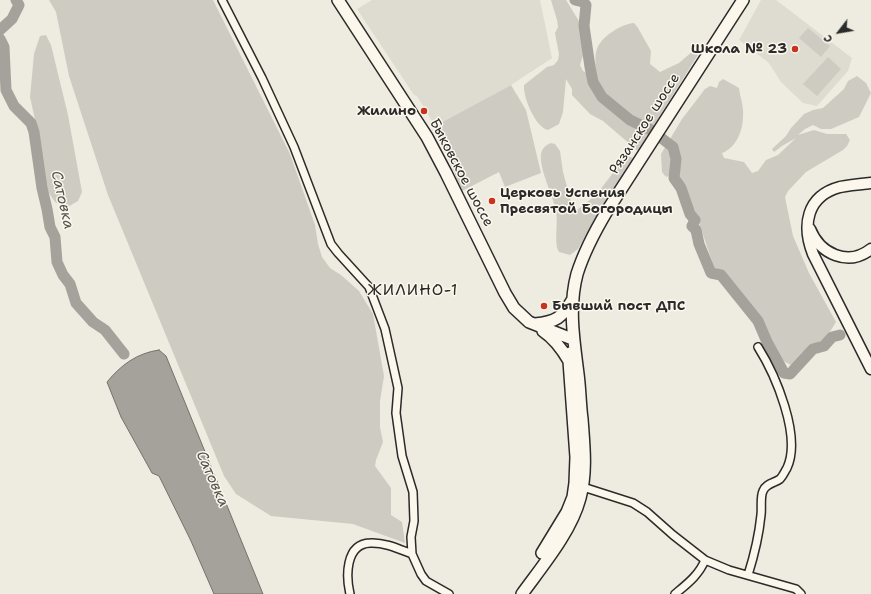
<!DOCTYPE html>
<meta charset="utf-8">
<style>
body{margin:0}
#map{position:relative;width:871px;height:594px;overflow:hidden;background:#eeebe0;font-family:"Shantell Sans",sans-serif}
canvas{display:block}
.north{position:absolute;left:819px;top:12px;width:40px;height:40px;-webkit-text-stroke:3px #fbf7ec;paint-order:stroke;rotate:239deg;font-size:11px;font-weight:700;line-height:16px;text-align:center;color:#2b2b2b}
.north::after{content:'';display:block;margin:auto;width:14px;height:18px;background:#2b2b2b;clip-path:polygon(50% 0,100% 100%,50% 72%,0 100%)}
</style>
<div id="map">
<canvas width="871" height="594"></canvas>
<div class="north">С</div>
</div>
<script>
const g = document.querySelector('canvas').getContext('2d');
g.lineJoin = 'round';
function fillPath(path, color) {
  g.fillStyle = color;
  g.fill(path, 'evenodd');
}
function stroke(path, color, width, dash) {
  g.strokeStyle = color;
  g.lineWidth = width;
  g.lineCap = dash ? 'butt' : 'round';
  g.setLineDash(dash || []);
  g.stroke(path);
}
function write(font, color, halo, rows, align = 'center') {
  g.font = font + ' "Shantell Sans",sans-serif';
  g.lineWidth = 3;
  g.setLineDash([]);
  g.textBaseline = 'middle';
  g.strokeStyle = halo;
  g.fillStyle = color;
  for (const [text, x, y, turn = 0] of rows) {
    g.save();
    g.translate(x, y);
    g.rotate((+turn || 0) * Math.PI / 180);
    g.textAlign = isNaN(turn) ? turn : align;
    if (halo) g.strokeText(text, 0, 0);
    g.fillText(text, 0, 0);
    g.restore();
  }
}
const built = new Path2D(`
 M372 0H540L552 58 511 85 435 126 417 96 414 95 357 9Z
 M761 0H776L852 58 848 71 817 106 803 103 781 82 769 63 739 40Z`);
const green = new Path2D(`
 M49 0H213L290 154 315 225 318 244 322 257 330 268 341 275 359 291 373 314 384 376 380 401V427L383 442 376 460 375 466 391 488V515L402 522 405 543 353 524 271 516 236 494 224 476 108 195 69 76 56 12Z
 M551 0H566L582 26 584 52 580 65 583 71 588 74C600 65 593 60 597 49 601 37 621 24 634 23L638 28 651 51 650 64 660 72 679 63 694 50 699 53 638 151 603 121 590 114 572 95V89L566 79 563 112 559 124 548 130C535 127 523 97 524 85L547 67 554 65 558 60 559 54 555 33 558 27 557 20Z
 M808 28 830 46 821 57 799 38Z
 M46 35 51 45 68 115 82 192 78 201 66 208 55 202 45 187 36 124 30 97 34 54 40 36Z
 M828 57 841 69 817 96 803 84Z
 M857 76 866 83 871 93 859 117 831 129H821L813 125 805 129 798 135 814 130 827 134H846L850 140 847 146 843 150 806 172 788 191 785 197 793 236 809 273 836 322 826 338 812 346 797 362 791 365 785 362 780 358 761 318 722 272 714 267 696 214 683 187 678 172 666 177 662 172 661 154 682 119 705 89 710 86 717 88 719 82 723 79 739 88C740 97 744 107 743 116 743 131 736 148 722 153L724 158 744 162 752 173 758 171 766 160 778 155 796 138 782 146 774 152 772 149 786 136 791 128 804 114 813 110 823 108 844 89 848 81Z
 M511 85 526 110 541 173 505 187 499 172 462 191 435 126Z
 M551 143 555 144 560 151 563 172 572 205 574 209 577 210 596 195 626 156 634 158 601 208 578 249 570 255 559 252 557 248C555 236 558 223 556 211 553 195 539 169 541 154 542 148 546 145 551 143Z`);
const water = new Path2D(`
 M159 350 166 356 263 594H214L191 541 159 476 152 473 121 417 107 382C121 365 137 353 159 350Z`);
const river = new Path2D(`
 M575 0 583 2 586 5 584 26 590 67 593 82 602 97 630 120 651 130 673 147 676 159 674 178 681 188 690 214 695 220 692 226 696 230 699 244 711 273 721 275 758 321 767 342 784 373 790 374 813 349 824 346 832 337 840 335
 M0 30 12 19 19 5 16 0
 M0 39 4 47 6 90 14 106 31 123 34 132 42 188 47 209 50 227 55 237 57 262 63 275 70 284 76 303 93 322 105 330 124 354`);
const street = new Path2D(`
 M222 0 262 78 294 147 331 244 338 253 369 287 385 329 398 388 396 413 402 456 413 492 414 521 411 537 412 554 421 574 426 581 449 594
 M583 487 633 503 647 512 673 535 705 560 729 570 796 589 801 594
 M748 575C754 556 759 535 761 515 762 508 760 497 763 491 766 483 775 483 780 479 783 476 785 471 787 468 802 436 775 374 758 347
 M350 594C346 577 345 544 370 543 384 542 399 549 412 554
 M675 594C687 584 699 575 705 560`);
const secondary = new Path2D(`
 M871 183C861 184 850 185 840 187 806 196 802 226 813 254L871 369
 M810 229C820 254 848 267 871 249`);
const primary = new Path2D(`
 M338 0 427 137 446 173 505 293 514 308 529 322 572 339
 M535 324C556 322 562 318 573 299
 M543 331C555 339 562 349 569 361
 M542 553 567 512 573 497 575 483 576 457 569 361 570 353
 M522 594C543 565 571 532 580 498 587 472 584 446 582 419 580 404 580 389 578 374 574 341 568 308 577 274 584 252 595 231 607 211L743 0`);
const markers = [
 [795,49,4,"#c8321e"],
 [424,111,4,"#c8321e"],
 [492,201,4,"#c8321e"],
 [544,306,4,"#c8321e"]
];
const poiNames = [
 ["Школа № 23",787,49],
 ["Жилино",416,111],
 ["Церковь Успения",500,193,"left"],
 ["Пресвятой Богородицы",500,209,"left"],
 ["Бывший пост ДПС",552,306,"left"]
];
const streetNames = [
 ["Рязанское шоссе",645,124,-57],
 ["Быковское шоссе",461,173,62]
];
const waterNames = [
 ["Сатовка",62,200,77],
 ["Сатовка",212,479,66]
];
const quarterNames = [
 ["ЖИЛИНО-1",413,291]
];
fillPath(built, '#dedbd1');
fillPath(green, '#cecbc2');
fillPath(water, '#a4a29a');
stroke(water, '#74726e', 1);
stroke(river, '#a4a29a', 11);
stroke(street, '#2b2b2b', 10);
stroke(secondary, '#2b2b2b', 13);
stroke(primary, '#2b2b2b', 14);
stroke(street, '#fbf7ec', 7);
stroke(secondary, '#fbf7ec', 10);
stroke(primary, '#fbf7ec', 11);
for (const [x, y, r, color] of markers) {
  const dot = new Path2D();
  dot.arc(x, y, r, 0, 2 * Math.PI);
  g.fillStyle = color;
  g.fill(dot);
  stroke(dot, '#fbf7ec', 1.5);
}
write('bold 14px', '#2b2b2b', '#fbf7ec', poiNames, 'right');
write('14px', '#2b2b2b', '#fbf7ec', streetNames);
write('italic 15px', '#555552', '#fbf7ec', waterNames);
g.letterSpacing = '1px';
write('16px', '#2b2b2b', '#fbf7ec', quarterNames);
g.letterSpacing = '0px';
</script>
